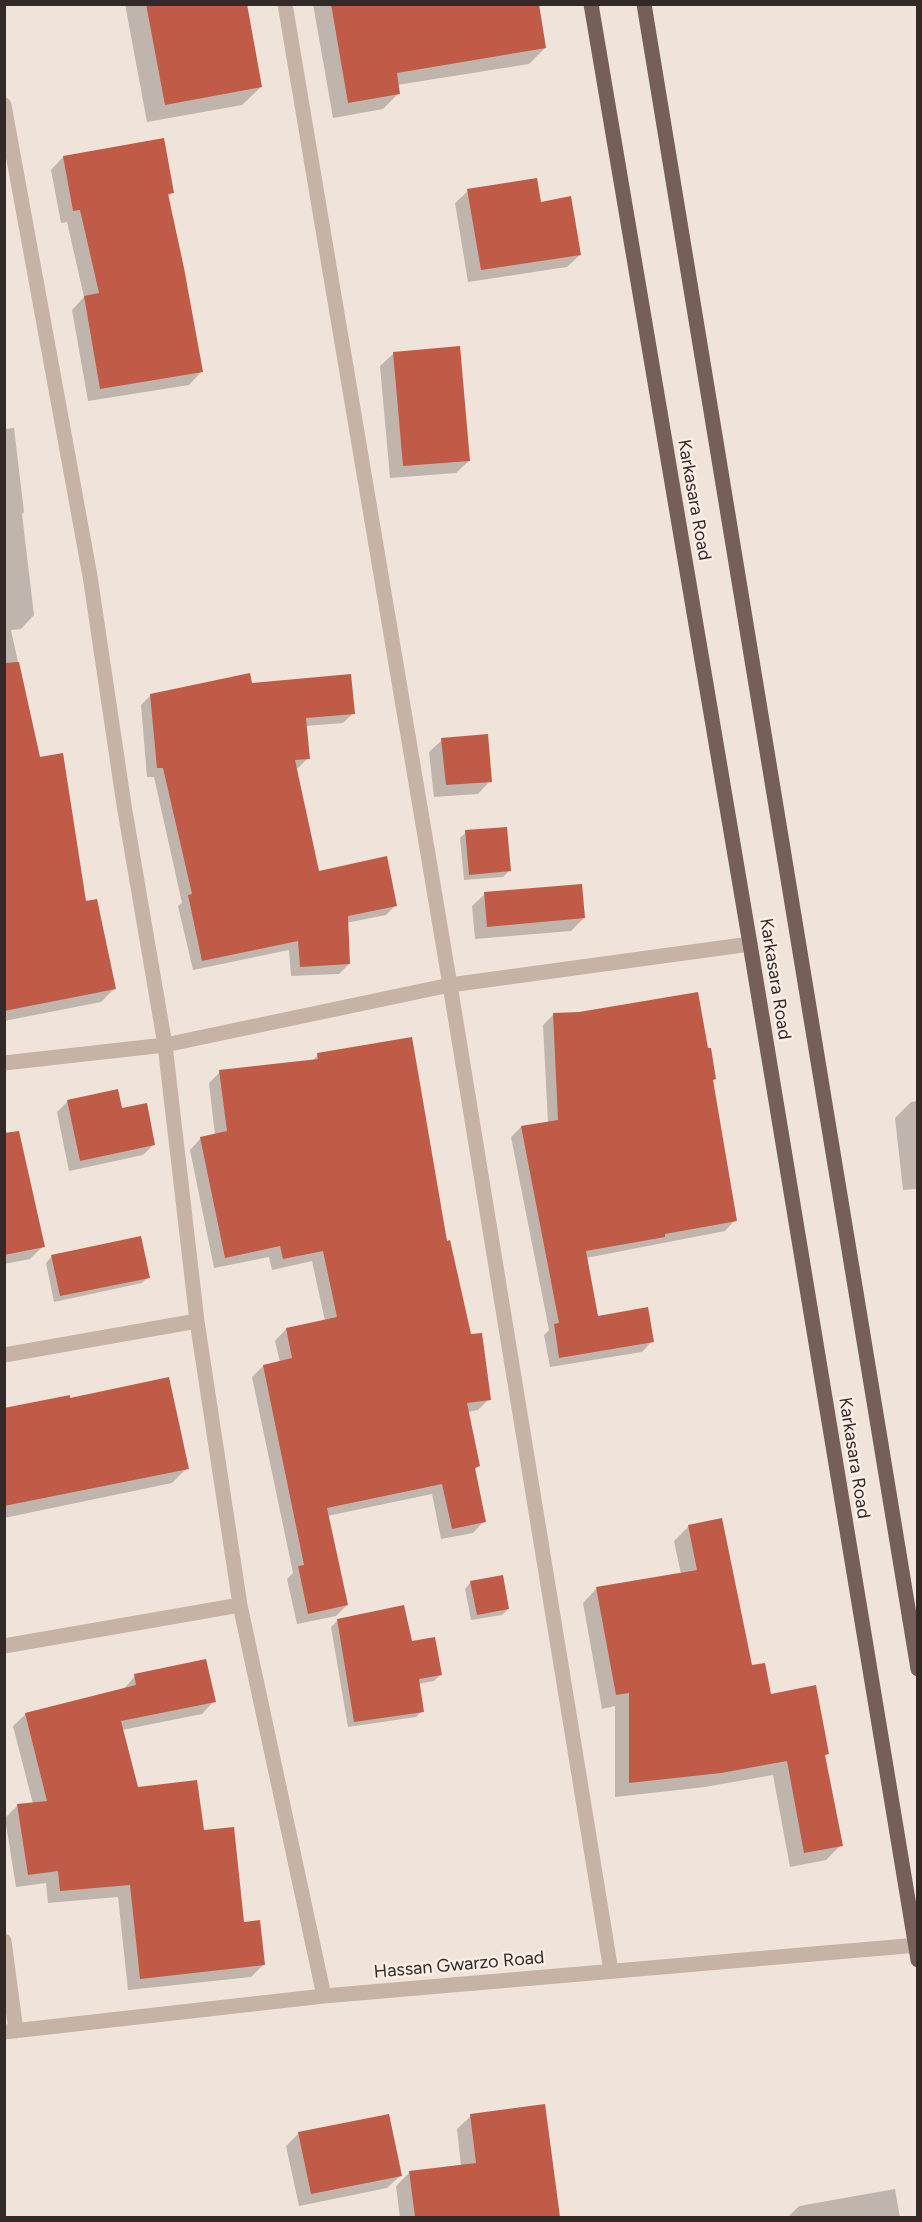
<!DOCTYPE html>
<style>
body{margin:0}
#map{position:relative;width:922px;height:2222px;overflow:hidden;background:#f0e3d9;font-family:Figtree,sans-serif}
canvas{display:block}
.frame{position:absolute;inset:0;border:6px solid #332926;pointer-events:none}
</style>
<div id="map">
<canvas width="922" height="2222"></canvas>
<div class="frame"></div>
</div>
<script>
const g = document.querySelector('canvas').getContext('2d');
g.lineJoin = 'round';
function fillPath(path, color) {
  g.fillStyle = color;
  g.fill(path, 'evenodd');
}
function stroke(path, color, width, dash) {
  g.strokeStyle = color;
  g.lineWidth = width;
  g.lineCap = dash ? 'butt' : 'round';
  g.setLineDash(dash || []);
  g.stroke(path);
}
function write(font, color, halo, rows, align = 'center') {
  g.font = font + ' Figtree,sans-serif';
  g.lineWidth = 5;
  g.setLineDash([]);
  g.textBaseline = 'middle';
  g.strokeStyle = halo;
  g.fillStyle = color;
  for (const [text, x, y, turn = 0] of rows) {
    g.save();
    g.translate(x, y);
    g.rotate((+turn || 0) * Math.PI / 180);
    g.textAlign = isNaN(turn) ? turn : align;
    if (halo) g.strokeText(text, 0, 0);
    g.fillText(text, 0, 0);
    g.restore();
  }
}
const shadow = new Path2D(`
 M125 4H245L261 87 242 105 147 122Z
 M313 4H538L545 48 529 64 397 85 399 93 383 109 333 118Z
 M63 157 172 192 167 198 201 372 189 385 88 401 72 310 84 297 67 222 61 223 51 170Z
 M468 191 539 203 580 255 567 267 468 282 455 203Z
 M393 354 469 461 456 473 390 478 380 366Z
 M14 428 24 512 22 514 34 615 21 629 11 630 39 759 114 989 101 1002 4 1021V429Z
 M251 685 353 713 343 723 305 726 308 758 298 768H295L318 873 396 905 386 915 346 923 349 964 339 974 291 976 289 950 193 970 178 906 182 903 154 777H147L141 705 151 695Z
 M442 740 490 781 478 794 434 797 429 752Z
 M466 832 510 870 503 877 464 880 460 838Z
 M485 894 584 918 571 931 475 939 472 906Z
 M553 1015 707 1050 714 1079 712 1081 735 1220 725 1231 586 1258 596 1318 652 1341 642 1352 550 1367 544 1335 549 1330 511 1137 521 1127 548 1123 543 1025Z
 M318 1055 446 1242 469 1336 489 1399 478 1410 468 1412 478 1466 474 1470 484 1521 473 1533 441 1539 432 1494 327 1516 347 1605 336 1616 297 1624 287 1579 293 1573 252 1377 263 1366 280 1362 275 1341 286 1329 325 1321 312 1261 272 1270 269 1257 214 1268 190 1150 201 1138 215 1135 209 1083 220 1072 312 1061Z
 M68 1101 154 1144 143 1155 69 1171 57 1112Z
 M918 1101V1198L916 1189 903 1190 895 1118 911 1102Z
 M4 1198 43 1246 30 1259 4 1264Z
 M52 1256 148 1277 142 1283 54 1302 46 1263Z
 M69 1399 187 1468 172 1483 4 1518V1410Z
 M689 1526 750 1667 770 1695 827 1753 824 1756 841 1845 826 1860 790 1867 773 1775 705 1787 615 1797V1706L602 1709 583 1603 597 1588 681 1574 674 1541Z
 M471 1582 508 1609 502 1615 471 1620 465 1589Z
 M337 1621 411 1643 440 1675 434 1681 418 1684 422 1711 416 1717 348 1727 331 1627Z
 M135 1676 214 1701 202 1714 122 1730 137 1789 203 1831 242 1924 264 1964 251 1977 128 1990 118 1897 48 1903 46 1883 16 1887 5 1818 18 1805 33 1804 13 1726 26 1714 123 1690Z
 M544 2106 559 2218H400L396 2186 410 2172 461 2166 457 2129 471 2116Z
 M299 2133 400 2176 387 2188 299 2206 286 2146Z
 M895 2189 900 2218H787L799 2206Z`);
const building = new Path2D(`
 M146 4H247L262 87 165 105Z
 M331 4H539L546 48 397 73 400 94 348 103Z
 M164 138 174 193 168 194 184 268 203 372 100 389 84 296 99 293 80 210 73 211 63 156Z
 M537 178 541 202 571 196 581 255 481 270 467 189Z
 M460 346 470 461 403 466 393 352Z
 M19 662 40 757 63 753 86 901 97 899 116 989 4 1011V663Z
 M250 673 252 683 351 674 355 714 306 718 310 759 295 760 319 871 387 856 397 906 348 916 350 964 300 967 298 941 202 961 188 895 192 894 163 768H157L150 694Z
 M488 734 492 782 446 785 441 738Z
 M507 827 511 871 469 875 465 830Z
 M582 884 585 918 487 927 484 892Z
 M698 992 708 1048H711L716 1079 713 1080 737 1221 665 1234V1237L586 1251 598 1316 648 1307 654 1342 559 1358 554 1324 559 1323 521 1126 558 1120 553 1013 579 1012Z
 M412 1037 447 1241 450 1240 471 1334 482 1333 491 1400 467 1403 480 1466 475 1468 486 1522 452 1529 442 1484 327 1508 348 1605 308 1614 298 1566 304 1565 263 1365 292 1358 286 1328 337 1317 323 1251 283 1259 280 1246 225 1258 200 1137 227 1131 219 1070 318 1059 317 1053Z
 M118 1089 122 1108 147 1103 155 1145 80 1161 67 1100Z
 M19 1131 45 1247 4 1255V1133Z
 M141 1236 150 1278 60 1296 51 1255Z
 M169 1377 189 1469 4 1506V1408L70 1395V1398Z
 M722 1518 752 1665 765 1663 771 1694 816 1685 829 1754 825 1755 843 1846 804 1853 787 1761 721 1773 629 1783V1693L616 1695 596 1587 697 1570 688 1525Z
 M503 1575 509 1609 477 1615 470 1581Z
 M404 1605 412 1641 435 1637 442 1675 419 1679 424 1712 354 1722 337 1619Z
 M206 1659 216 1702 121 1721 138 1787 197 1780 204 1830 234 1827 244 1922 260 1920 265 1965 140 1979 130 1885 60 1891 58 1871 28 1875 17 1804 47 1801 25 1713 136 1685 134 1674Z
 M545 2104 560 2217H415L409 2171 476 2163 470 2114Z
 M389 2114 402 2176 311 2194 298 2132Z`);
const minor = new Path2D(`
 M285 4 450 985 611 1971
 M4 105 90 576 124 805 165 1045 197 1321 240 1605 324 1996
 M4 1063 165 1045 450 985 750 944
 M4 1355 197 1321
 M4 1646 240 1605
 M4 1941 16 2031
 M4 2032 324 1996 918 1945`);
const major = new Path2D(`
 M591 4 750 944 918 1960
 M644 4 918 1669`);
const streetNames = [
 ["Karkasara Road",694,500,80],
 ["Karkasara Road",775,979,81],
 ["Karkasara Road",854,1458,81],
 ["Hassan Gwarzo Road",459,1965,-5]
];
fillPath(shadow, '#0003');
fillPath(building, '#bf5b47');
stroke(minor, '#c7b2a6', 15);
stroke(major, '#755f58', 15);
write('18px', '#332926', '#f8eee5', streetNames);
</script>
